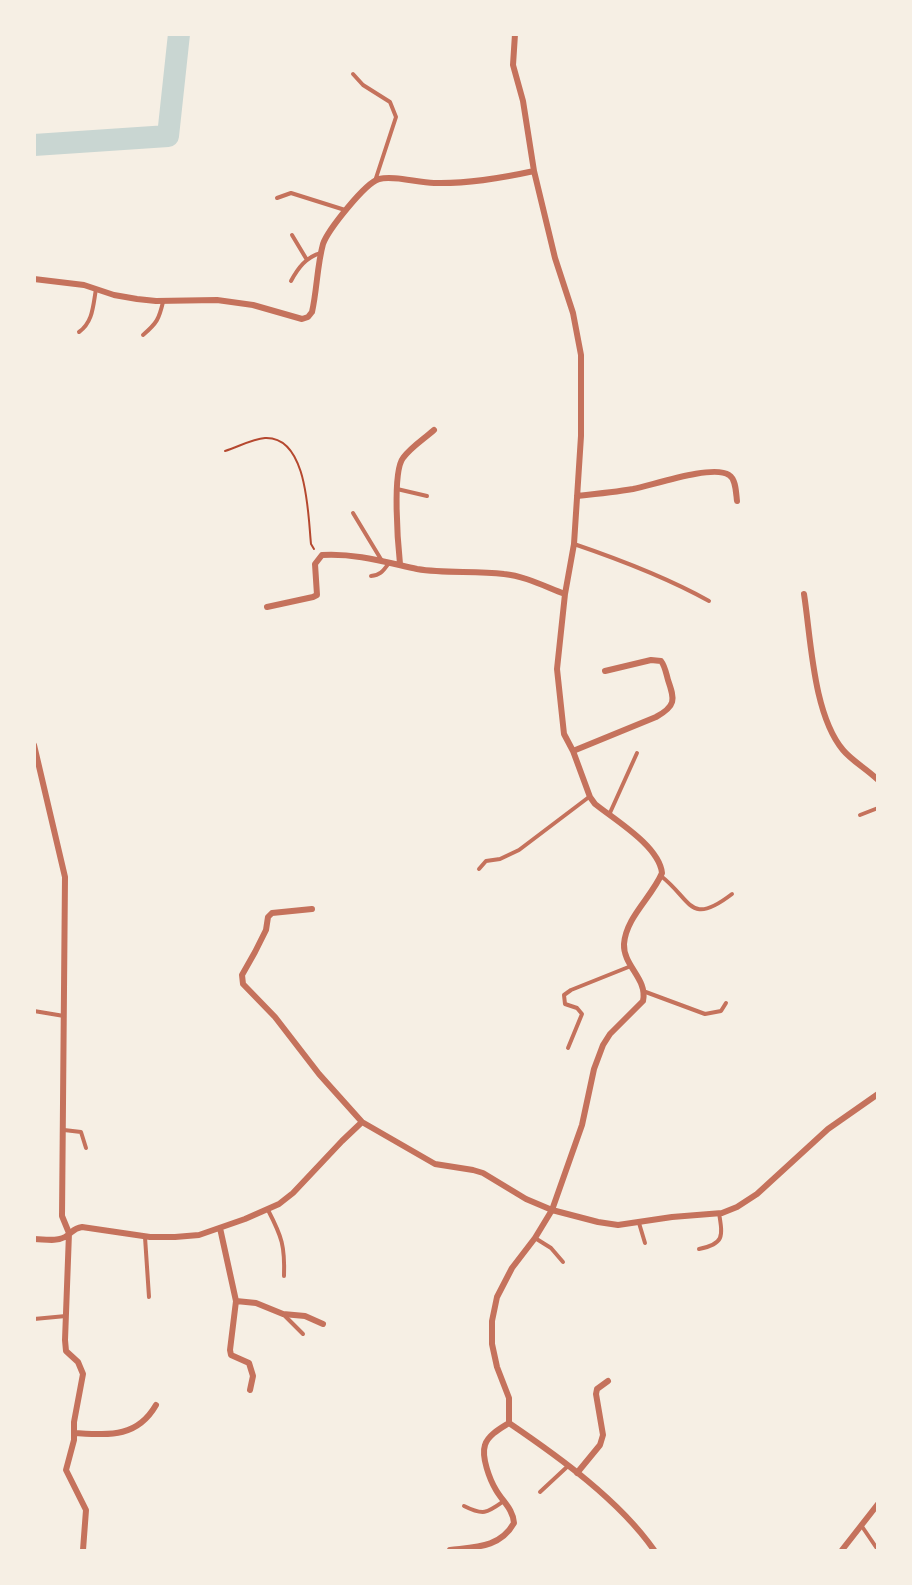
<!DOCTYPE html>
<style>
body{margin:0}
#map{position:relative;width:912px;height:1585px;overflow:hidden;background:#f6efe4;font-family:"Space Grotesk",sans-serif}
canvas{display:block}
.frame{position:absolute;inset:0;border:36px solid #f6efe4;pointer-events:none}
</style>
<div id="map">
<canvas width="912" height="1585"></canvas>
<div class="frame"></div>
</div>
<script>
const g = document.querySelector('canvas').getContext('2d');
g.lineJoin = 'round';
function stroke(path, color, width, dash) {
  g.strokeStyle = color;
  g.lineWidth = width;
  g.lineCap = dash ? 'butt' : 'round';
  g.setLineDash(dash || []);
  g.stroke(path);
}
const river = new Path2D(`
 M34 145 168 136 179 34`);
const path = new Path2D(`
 M225 451C238 447 252 439 265 438 308 436 308 516 311 544L314 549`);
const service = new Path2D(`
 M353 74 363 85 390 102 396 117 375 181
 M277 198 291 193 345 210
 M292 235 307 260
 M291 281C298 268 306 257 321 253
 M79 332C93 322 93 306 96 289
 M143 335C157 323 159 319 163 302
 M397 489 427 496
 M353 513 382 561
 M574 544C621 560 666 577 709 601
 M371 576C381 575 383 571 389 563
 M609 815 637 753
 M860 815 878 808
 M479 869 486 861 500 859 519 850 589 797
 M661 876C692 900 689 927 732 894
 M643 991 705 1014 721 1011 726 1003
 M34 1011 64 1016
 M568 1048 582 1014 577 1008 565 1004 564 995 571 990 631 966
 M64 1130 81 1132 86 1148
 M268 1210C282 1237 285 1246 284 1276
 M639 1223 645 1243
 M145 1237 149 1297
 M535 1238 551 1248 563 1262
 M699 1249C724 1244 723 1237 719 1213
 M283 1314 303 1334
 M34 1319 66 1316
 M540 1492 568 1466
 M464 1506C484 1516 487 1513 504 1501
 M861 1525 878 1550`);
const minor = new Path2D(`
 M515 34 513 65 523 101 534 171 555 258 573 313 581 355V436L574 544 565 594 557 669 564 734 573 751 590 797 595 804C615 820 659 846 662 873 652 897 626 917 624 944 623 966 648 979 643 1001L610 1034 603 1045 594 1069 582 1125 552 1210 535 1238 512 1268 497 1297 492 1321V1344L497 1367 509 1398V1423C559 1457 619 1500 654 1550
 M34 279 84 285 114 295 137 299 156 301 217 300 253 305 302 319 308 317 312 312C317 290 317 266 323 244 328 230 365 183 379 179 394 175 418 183 434 183 467 184 502 178 534 171
 M577 496C596 494 615 492 633 489 653 485 713 464 729 475 736 479 736 493 737 501
 M400 564C398 545 392 472 403 458 411 447 424 439 434 430
 M804 594C811 639 813 714 843 750 852 761 867 769 878 780
 M267 607 313 597 317 595 315 564 322 555C355 553 385 562 417 569 446 574 475 570 504 574 525 576 546 587 565 594
 M34 745 65 877 62 1216 69 1233 65 1340 66 1351 78 1362 83 1374 74 1422V1440L66 1470 86 1510 83 1550
 M573 751 656 717C676 706 675 700 668 680 666 673 665 666 661 661L651 660 605 671
 M312 909 272 913 268 917 266 930 255 952 242 975 243 984 275 1017 319 1074 362 1122
 M220 1228 236 1301 230 1350 231 1355 249 1363 253 1376 250 1390
 M34 1239C44 1239 56 1242 65 1237 72 1233 73 1228 82 1227L150 1237H175L199 1235 245 1219 279 1204 293 1193 342 1141 362 1122 435 1164 473 1170 483 1173 526 1199 552 1210 598 1222 618 1225 672 1217 722 1213 737 1207 757 1194 828 1129 878 1094
 M236 1301 256 1303 283 1314 305 1316 323 1324
 M75 1433C109 1435 137 1438 156 1405
 M577 1473 600 1445 603 1435 596 1394 597 1389 608 1381
 M450 1550C475 1547 500 1548 514 1523 513 1509 503 1502 496 1490 490 1480 481 1457 485 1445 488 1435 501 1428 509 1423
 M842 1550 878 1504`);
stroke(river, '#c9d6d2', 22);
stroke(path, '#b5482f', 2);
stroke(service, '#c5725c', 4);
stroke(minor, '#c5725c', 6);
</script>
